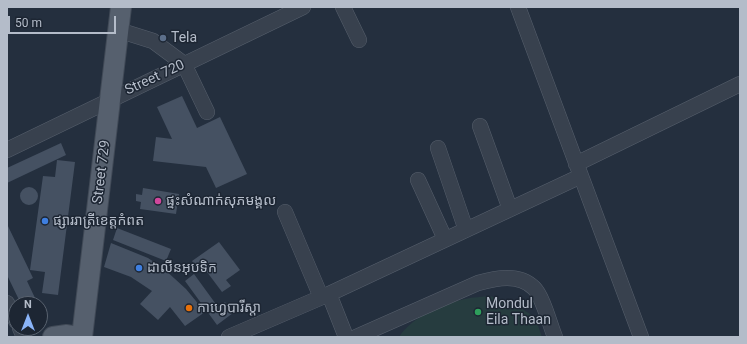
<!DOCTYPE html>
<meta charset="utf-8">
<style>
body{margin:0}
#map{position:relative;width:747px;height:344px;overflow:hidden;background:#242f3e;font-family:Roboto,sans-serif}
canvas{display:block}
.frame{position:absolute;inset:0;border:8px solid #b4bcc9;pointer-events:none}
.north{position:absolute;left:8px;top:296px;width:40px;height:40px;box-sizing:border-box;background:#1d2633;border:1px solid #59626f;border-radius:50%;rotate:0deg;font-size:11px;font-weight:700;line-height:16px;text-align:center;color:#b4bcc9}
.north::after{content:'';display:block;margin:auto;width:14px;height:18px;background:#8ab4f8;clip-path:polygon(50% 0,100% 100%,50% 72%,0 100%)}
.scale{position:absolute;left:8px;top:16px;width:108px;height:18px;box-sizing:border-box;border:2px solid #b4bcc9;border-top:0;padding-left:5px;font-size:12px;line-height:14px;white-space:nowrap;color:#b4bcc9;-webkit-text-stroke:3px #1d2633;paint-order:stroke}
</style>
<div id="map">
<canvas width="747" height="344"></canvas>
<div class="frame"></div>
<div class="north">N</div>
<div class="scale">50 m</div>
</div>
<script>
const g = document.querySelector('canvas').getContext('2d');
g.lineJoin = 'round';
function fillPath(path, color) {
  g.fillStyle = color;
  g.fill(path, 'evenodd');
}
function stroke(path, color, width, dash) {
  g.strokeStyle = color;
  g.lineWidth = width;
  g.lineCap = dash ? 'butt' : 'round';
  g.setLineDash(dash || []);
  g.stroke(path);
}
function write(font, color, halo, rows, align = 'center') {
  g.font = font + ' Roboto,"Noto Sans Khmer",sans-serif';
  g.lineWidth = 3;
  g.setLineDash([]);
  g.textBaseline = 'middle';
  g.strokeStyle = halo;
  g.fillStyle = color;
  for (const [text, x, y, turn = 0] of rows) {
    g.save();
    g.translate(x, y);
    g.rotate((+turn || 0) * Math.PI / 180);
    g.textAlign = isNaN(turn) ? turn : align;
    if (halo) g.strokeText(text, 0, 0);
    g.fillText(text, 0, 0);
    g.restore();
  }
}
const green = new Path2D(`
 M490 296 514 304 535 317 542 337H399C412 317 442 304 465 299 473 297 482 297 490 296Z`);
const building = new Path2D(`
 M182 96 197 128 220 117 247 174 216 188 206 167 153 161 156 137 172 139 157 107Z
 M61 143 66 155 7 183V168Z
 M57 160 75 162 58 295 42 293 45 272 30 270 43 176 55 177Z
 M20 196a9 9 0 1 1 18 0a9 9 0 1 1-18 0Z
 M143 188 179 194 176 214 140 209 141 202 136 201V194L142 195Z
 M7 224 33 278 27 281 35 298 24 304H21L7 275Z
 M117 228 171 249 166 261 113 240Z
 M219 242 240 270 226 280 231 286 222 292 204 268 199 271 192 261Z
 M111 243 148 258 163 268 186 289 205 312 185 326 170 307 158 320 140 304 152 291 131 277 104 267Z
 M194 274 218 307 225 302 233 313 217 325 185 281Z`);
const minor = new Path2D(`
 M343 7 359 40
 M518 7 641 337
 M118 30 153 41 184 64 207 112
 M480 126 510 209
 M438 148 466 230
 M7 150 303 7
 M576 164 740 84
 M418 180 445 239
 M285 212 321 297
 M329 294 346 337
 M7 303 16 321
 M20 328 24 337
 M229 337 329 294 581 176
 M356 337 478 283C496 278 519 273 534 288 543 297 550 325 555 337`);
const major = new Path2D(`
 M53 337 67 335 79 337
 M82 337 121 7`);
const markers = [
 [163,38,4,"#5c6f8a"],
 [158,201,4,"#d1479c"],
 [45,221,4,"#3f7fe0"],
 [139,268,4,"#3f7fe0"],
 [189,308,4,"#e8710a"],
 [478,312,4,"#2e9e5b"]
];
const poiNames = [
 ["Tela",171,38],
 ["ផ្ទះសំណាក់សុភមង្គល",166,201],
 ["ផ្សាររាត្រីខេត្តកំពត",53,221],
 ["ដាលីនអុបទិក",147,268],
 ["Mondul",486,304],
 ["Eila Thaan",486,320],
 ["កាហ្វេបារីស្តា",197,308]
];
const streetNames = [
 ["Street 720",155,78,-25],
 ["Street 729",102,172,-83]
];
fillPath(green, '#263c3f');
fillPath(building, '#455162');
stroke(minor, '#565f6c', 16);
stroke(major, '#414a57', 22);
stroke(minor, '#38414e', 15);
stroke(major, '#56606e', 20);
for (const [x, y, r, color] of markers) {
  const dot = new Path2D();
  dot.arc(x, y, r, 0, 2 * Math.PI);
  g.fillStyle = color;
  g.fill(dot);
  stroke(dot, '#1d2633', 1.5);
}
write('14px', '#b4bcc9', '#1d2633', poiNames, 'left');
write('14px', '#b4bcc9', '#1d2633', streetNames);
</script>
